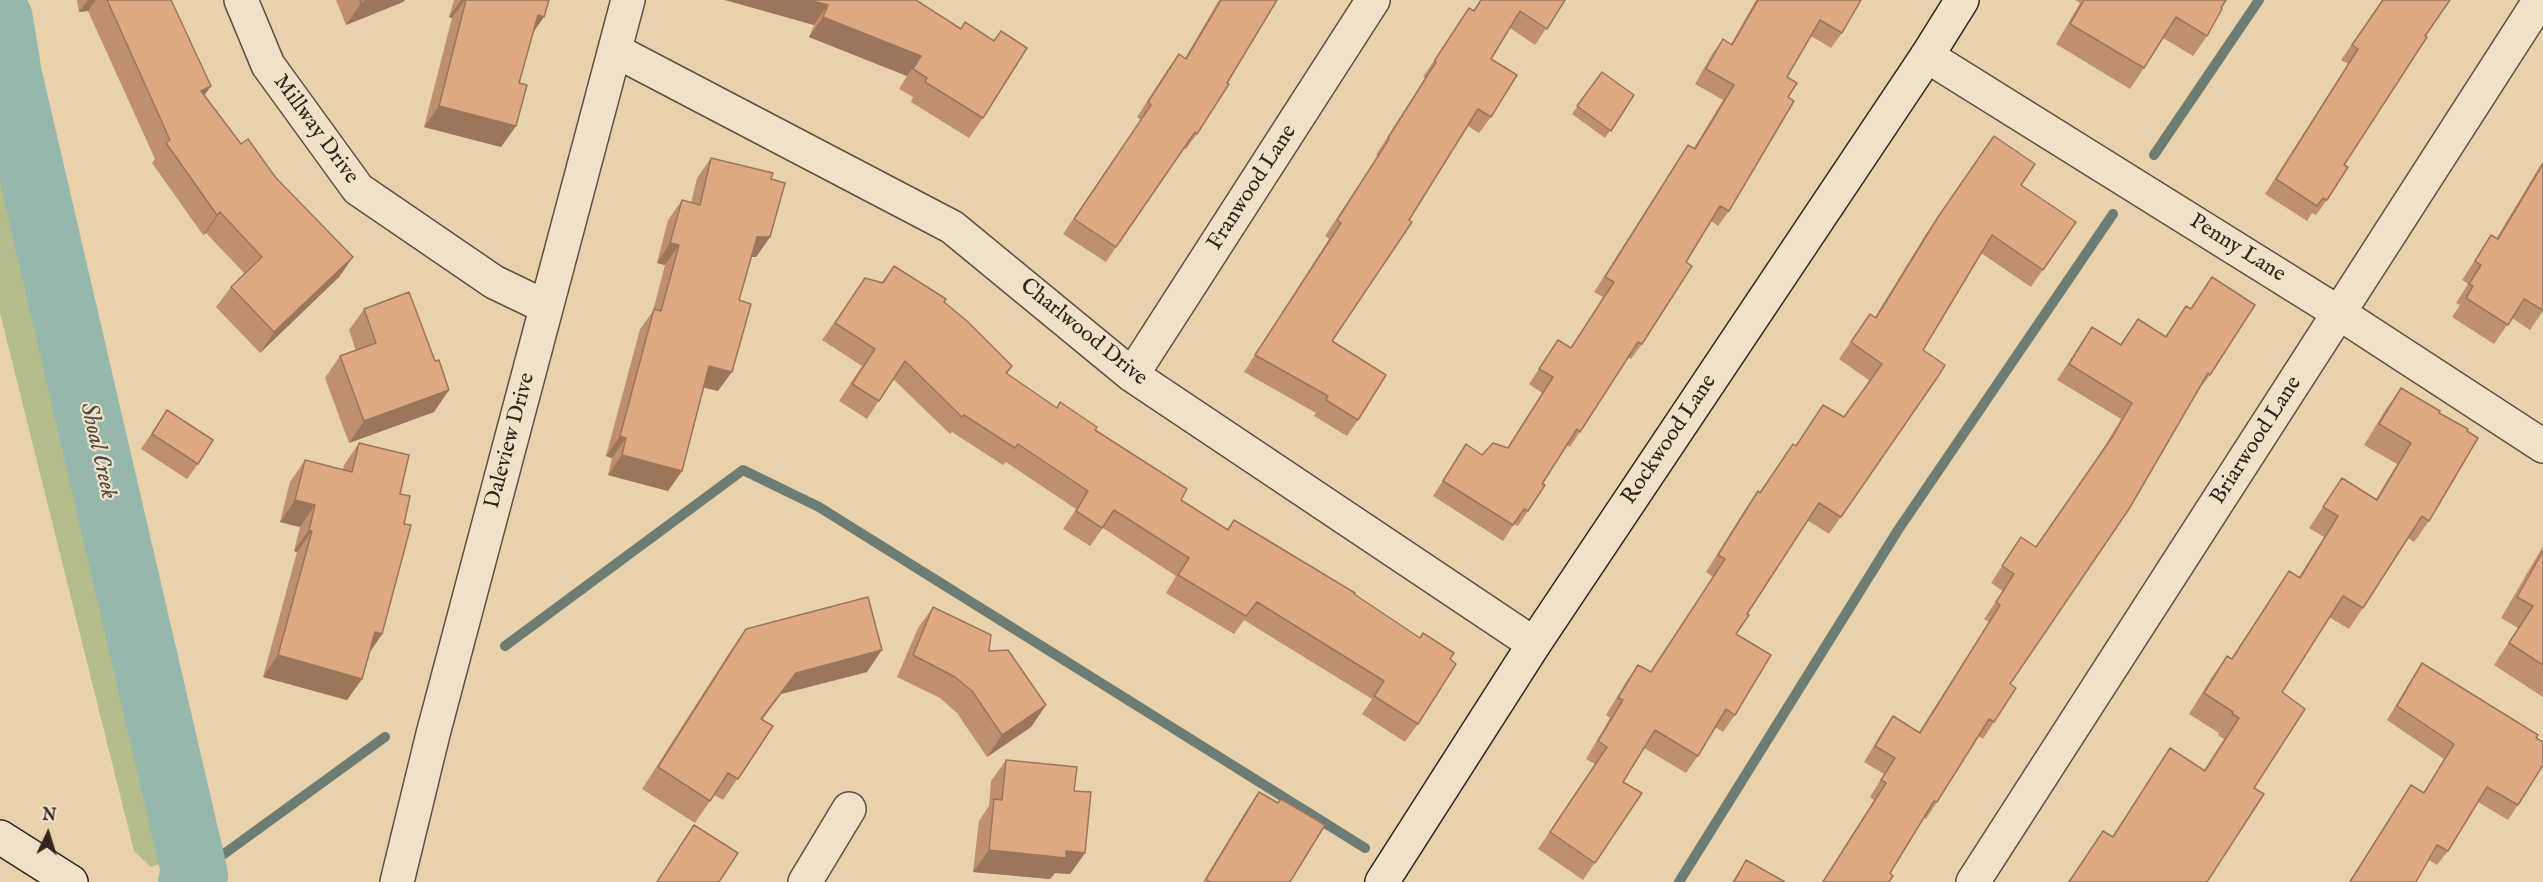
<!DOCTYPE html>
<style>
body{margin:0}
#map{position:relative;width:2543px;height:882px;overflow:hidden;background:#e8d2ac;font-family:"IM FELL English",serif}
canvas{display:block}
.north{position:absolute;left:18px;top:804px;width:60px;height:60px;-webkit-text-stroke:4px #f0e2c9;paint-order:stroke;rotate:4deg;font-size:16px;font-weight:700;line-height:24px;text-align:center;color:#30251c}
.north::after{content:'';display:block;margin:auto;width:21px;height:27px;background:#30251c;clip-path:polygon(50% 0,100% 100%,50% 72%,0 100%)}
</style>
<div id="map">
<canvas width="2543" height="882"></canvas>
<div class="north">N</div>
</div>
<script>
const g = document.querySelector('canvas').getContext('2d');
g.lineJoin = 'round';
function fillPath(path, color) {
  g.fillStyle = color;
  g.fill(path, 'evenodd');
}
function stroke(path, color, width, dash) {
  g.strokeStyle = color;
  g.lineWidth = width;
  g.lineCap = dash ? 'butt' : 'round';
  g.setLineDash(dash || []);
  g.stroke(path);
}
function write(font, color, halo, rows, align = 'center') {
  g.font = font + ' "IM FELL English",serif';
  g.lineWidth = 4.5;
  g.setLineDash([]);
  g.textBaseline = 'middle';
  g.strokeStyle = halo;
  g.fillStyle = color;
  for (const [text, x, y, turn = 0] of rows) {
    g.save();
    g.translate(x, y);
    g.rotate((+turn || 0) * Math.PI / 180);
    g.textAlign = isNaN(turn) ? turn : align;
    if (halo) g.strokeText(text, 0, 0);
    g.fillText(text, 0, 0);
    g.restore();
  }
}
const green = new Path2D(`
 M0 0H22L211 819 219 882H195L167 861 151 867 134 851 0 313Z`);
const stream = new Path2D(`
 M2154 155 2259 0
 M505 646 743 470 819 507 1365 848
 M195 875 385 737
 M1679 882 1898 530 2113 214`);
const river = new Path2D(`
 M0 19 9 75 195 875 191 882`);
const street = new Path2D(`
 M241 0 268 65 358 189 494 282 546 307
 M616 51 952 227 1132 375 1534 644
 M1927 56 2339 313 2543 446
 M1132 375 1373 0
 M397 882 433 734 628 0
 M805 882 849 809
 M1973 882 2540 0`);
const secondary = new Path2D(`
 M0 837 71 882
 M1382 882 1534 644 1927 56 1962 0`);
const wall = new Path2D(`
 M77 0H171L205 96 241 144 276 178 353 257 339 277 260 353 216 307 231 287 245 274 206 233 203 235 152 163 155 159 88 11 79 12Z
 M336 0H405L403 2 346 25Z
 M454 0H549L533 34 519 83 516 126 501 147 424 127 452 18 449 17Z
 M725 0H916L960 29 965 22 983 118 969 138 911 102 913 97 899 89 907 76 809 37 814 25Z
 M1219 0H1277L1197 134 1186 149 1184 148 1106 262 1063 234 1141 120 1137 117 1168 69 1179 54 1185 58Z
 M1480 0H1565L1535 45 1510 28 1491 59V117L1479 133 1468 126 1332 341 1358 420 1347 436 1314 416 1316 413 1244 372 1329 239 1325 236 1378 156 1376 155 1425 78 1423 77 1469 8 1473 11Z
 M1756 0H1861L1842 33 1831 48 1811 36 1787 77 1788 97 1729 211 1718 226 1711 221 1686 262 1642 344 1631 359 1628 357 1570 447 1567 445 1542 484 1528 511 1518 526 1514 524 1503 541 1433 496 1466 444 1482 455 1507 448 1542 393 1529 384 1558 340 1571 348 1603 297 1594 292 1678 160 1688 145 1694 148 1723 100 1695 84 1712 54 1723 39 1731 44Z
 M2075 0H2226L2207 36 2193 56 2163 38 2144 68 2130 89 2056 44 2080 3Z
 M2382 0 2425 36 2344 165 2327 200 2316 215 2312 213 2307 221 2265 194 2348 64 2341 60Z
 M1602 72 1634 95 1605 138 1572 114Z
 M1994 136 2021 185 2076 222 2031 287 1981 253 1923 350 1939 375 1829 534 1807 520 1747 614 1736 634 1735 715 1723 732 1715 727 1698 756 1686 773 1644 748 1623 782 1642 793 1583 880 1538 849 1595 764 1586 759 1610 718 1606 715 1626 682 1638 665 1650 672 1713 577 1706 572 1746 508 1758 491 1760 492 1793 444 1796 446 1823 405 1844 417 1870 381 1839 359 1870 314 1875 317 1926 234Z
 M711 158 771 179 770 237 756 257H752L739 300 718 391 704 388 682 471 668 491 608 475 612 458 606 456 640 329 653 311 665 265 657 263 668 220 682 200 691 203 697 178Z
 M2543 161V311L2530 330 2512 318 2494 344 2452 317 2460 305 2456 303 2468 284 2462 280 2491 235 2496 239Z
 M894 266 944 302 1012 366 1007 374 1056 408 1095 430 1181 500 1227 529 1234 520 1354 594 1450 659 1418 724 1405 742 1362 714 1372 699 1244 620 1234 634 1166 593 1176 576 1103 528 1090 546 1063 529 1076 509 1006 462 1003 465 952 432 950 434 893 379 867 419 839 401 862 366 822 340 865 278 882 282Z
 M2212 277 2210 375 2198 391 2010 684 1994 722 1983 739 1978 736 1937 802 1926 819 1924 818 1890 873 1889 882H1822L1874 800 1870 797 1884 774 1864 762 1882 732 1893 716 1919 732 1989 622 1984 619 2003 591 1991 583 2021 537 2036 547 2101 452 2121 419 2057 380 2081 343 2092 327 2120 345 2138 319 2165 337 2186 306 2190 309Z
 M364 309 434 412 349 443 325 378 340 356 356 351 349 330Z
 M2401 388 2439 413 2429 521 2414 542 2408 538 2363 608 2349 629 2329 617 2282 692 2254 788 2207 882H2068L2103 831 2112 837 2170 748 2204 770 2224 739 2218 735 2219 733 2189 714 2212 677 2227 656 2231 659 2289 571 2299 577 2324 537 2309 528 2342 478 2376 499 2397 464 2364 445 2386 409Z
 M167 410 198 464 187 479 141 449Z
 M359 443 400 494 404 524 382 634 370 652 362 679 347 700 263 677 297 552 294 551 300 527 280 522 290 482 305 460 343 470 344 465Z
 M2543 546V697L2494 665 2518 628 2501 618Z
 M933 607 989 651 1046 705 1031 727 987 757 957 713 940 698 897 677 918 628Z
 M746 629 867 672 781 694 762 720 749 762 723 800 714 795 695 823 642 789 731 650Z
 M2422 663 2536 738 2518 805 2508 820 2478 802 2448 851 2437 865 2429 860 2416 882H2349L2401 800 2411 785 2423 793 2444 759 2387 720 2412 678Z
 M1006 760 1074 791 1085 853 1070 874 1055 873 1050 879 973 872 979 821 989 806 991 781Z
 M1259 792 1290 882H1203L1246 811Z
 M1746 860 1785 882H1732Z`);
const shadedWall = new Path2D(`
 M88 0H96L88 11 79 12Z
 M370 0H405L403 2 346 25 361 3Z
 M461 0H465L452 18 449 17Z
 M725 0H809L828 5 814 25Z
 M538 15 544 17 529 38Z
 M823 17 921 56 907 76 809 37Z
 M211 86 197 106 201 91Z
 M439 106 516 126 501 147 424 127Z
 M220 212 206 233 203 235 217 215Z
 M757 237H770L756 257 744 256Z
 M670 243 679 245 665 265 657 263Z
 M353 257 339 277 260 353 274 332Z
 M709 366 732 372 718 391 696 385Z
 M449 390 434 412 349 443 364 421Z
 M620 436 626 438 612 458 606 456Z
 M622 455 682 471 668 491 608 475Z
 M295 500 315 505 300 527 280 522Z
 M309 530 312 531 297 552 294 551Z
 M375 632 382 634 367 656Z
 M882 650 867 672 781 694 746 741 796 673Z
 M278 655 362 679 347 700 263 677Z
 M1046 705 1031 727 987 757 1002 735Z
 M989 850 1066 851 1085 853 1070 874 1055 873 1050 879 973 872Z`);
const building = new Path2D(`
 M107 0H171L211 86 201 91 241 144 248 139 276 178 353 257 274 332 231 287 262 257 220 212 217 215 166 143 170 140Z
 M360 0H370L361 3Z
 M466 0H549L544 17 538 15 519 83 527 85 516 126 439 106Z
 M809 0H916L961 29 965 22 994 41 1001 31 1027 48 983 118 925 82 927 78 913 69 921 56 823 17 828 5Z
 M1221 0H1277L1227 83 1229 84 1197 134 1195 132 1116 247 1074 219 1151 105 1148 102 1179 54 1186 59Z
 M1481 0H1565L1547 29 1520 11 1491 59 1517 75 1491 117 1478 109 1409 220 1412 222 1332 341 1386 375 1358 420 1326 400 1328 396 1255 355 1341 223 1337 220 1389 139 1388 138 1436 62 1435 60 1469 8 1474 11Z
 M1758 0H1861L1842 33 1820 20 1787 77 1797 83 1788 97 1794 101 1729 211 1720 206 1686 262 1692 266 1642 344 1638 342 1580 432 1577 429 1542 484 1545 485 1528 511 1524 509 1513 525 1443 481 1466 444 1482 455 1493 443 1508 448 1553 377 1539 369 1558 340 1571 348 1614 282 1605 277 1688 145 1695 149 1734 85 1706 69 1723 39 1732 45Z
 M2084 0H2226L2221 8 2222 9 2207 36 2176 17 2144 68 2070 24Z
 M2383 0H2450L2425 36 2427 37 2344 165 2348 167 2327 200 2323 198 2317 206 2276 179 2358 49 2352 45Z
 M1602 72 1634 95 1611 131 1577 106Z
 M1994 136 2035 164 2021 185 2076 222 2043 270 1992 235 1923 350 1945 365 1939 375 1841 517 1819 503 1747 614 1749 615 1736 634 1771 655 1735 715 1726 709 1698 756 1655 730 1623 782 1642 793 1595 863 1550 832 1607 747 1598 741 1623 700 1618 698 1638 665 1651 672 1725 559 1718 555 1758 491 1760 493 1793 444 1796 446 1823 405 1844 417 1882 364 1851 342 1870 314 1876 318 1938 217Z
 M711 158 773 173 771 179 785 183 770 237H757L739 300 751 304 732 372 709 366 682 471 622 455 626 438 620 436 654 309 661 311 679 245 670 243 682 200 700 205Z
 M2543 164V310L2524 299 2508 325 2466 298 2473 286 2469 284 2481 265 2475 261 2491 235 2498 239Z
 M894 266 946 299 944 302 967 321 1012 366 1006 373 1057 408 1060 402 1097 427 1095 430 1187 489 1181 500 1228 530 1234 520 1355 593 1354 594 1420 638 1423 633 1454 653 1450 659 1456 664 1418 724 1374 696 1384 681 1257 602 1246 616 1178 575 1189 558 1114 510 1102 528 1076 511 1088 491 1018 444 1015 448 964 415 962 417 905 361 879 401 852 384 875 349 835 323 865 278 883 283Z
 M2212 277 2255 305 2210 375 2208 373 2129 509 2010 684 2016 688 1994 722 1989 719 1937 802 1934 801 1890 873 1893 876 1889 882H1823L1886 783 1881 780 1895 758 1875 746 1893 716 1920 733 2000 605 1996 602 2014 574 2002 566 2021 537 2036 547 2113 436 2132 403 2069 364 2092 327 2121 345 2138 319 2166 337 2186 306 2191 309Z
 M409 292 435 361 439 360 449 390 364 421 340 356 376 343 364 309Z
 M2401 388 2440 411 2439 413 2468 429 2467 431 2478 438 2429 521 2422 516 2363 608 2343 596 2282 692 2305 709 2254 788 2264 794 2207 882H2069L2103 831 2113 837 2170 748 2205 771 2239 718 2232 714 2233 712 2204 693 2227 656 2232 659 2289 571 2300 578 2338 516 2323 507 2342 478 2377 500 2411 443 2379 424Z
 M167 410 213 440 198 464 152 434Z
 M359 443 409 455 400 494 410 496 404 524 411 525 382 634 375 632 362 679 278 655 312 531 309 530 315 505 295 500 305 460 352 472Z
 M2543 551V665L2509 643 2533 606 2517 597Z
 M868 597 882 650 796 673 761 719 773 726 738 779 728 773 710 801 658 767 746 629Z
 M933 607 991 635 989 651 1008 650 1046 705 1002 735 972 691 955 677 913 655Z
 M2422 663 2538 735 2536 738 2543 742V765L2518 805 2487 787 2448 851 2437 845 2416 882H2350L2411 785 2424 793 2454 744 2397 706Z
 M1006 760 1077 767 1074 791 1091 792 1085 853 1066 851V858L989 850 994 799 1002 800Z
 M1259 792 1278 803 1281 799 1325 825 1290 882H1210L1206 879Z
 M694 825 738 853 719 882H657Z
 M1746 860 1785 882H1734Z`);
const streetNames = [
 ["Millway Drive",315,130,54],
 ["Franwood Lane",1253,188,-57],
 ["Penny Lane",2237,249,32],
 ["Charlwood Drive",1083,333,39],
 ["Rockwood Lane",1670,440,-56],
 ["Daleview Drive",511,441,-75],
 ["Briarwood Lane",2257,441,-57]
];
const waterNames = [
 ["Shoal Creek",97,451,77]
];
fillPath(green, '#b4bd8b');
stroke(stream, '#6e7d73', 10);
stroke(river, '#97b7ad', 66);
stroke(street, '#5e5040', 36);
stroke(secondary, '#30251c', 36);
stroke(street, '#f0e2c9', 33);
stroke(secondary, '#f0e2c9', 33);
fillPath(wall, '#bf906e');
fillPath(shadedWall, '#9b765a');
fillPath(building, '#dea880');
stroke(building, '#9b765a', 1.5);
write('22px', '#30251c', '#f0e2c9', streetNames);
write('italic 24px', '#4a4a40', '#f0e2c9', waterNames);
</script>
